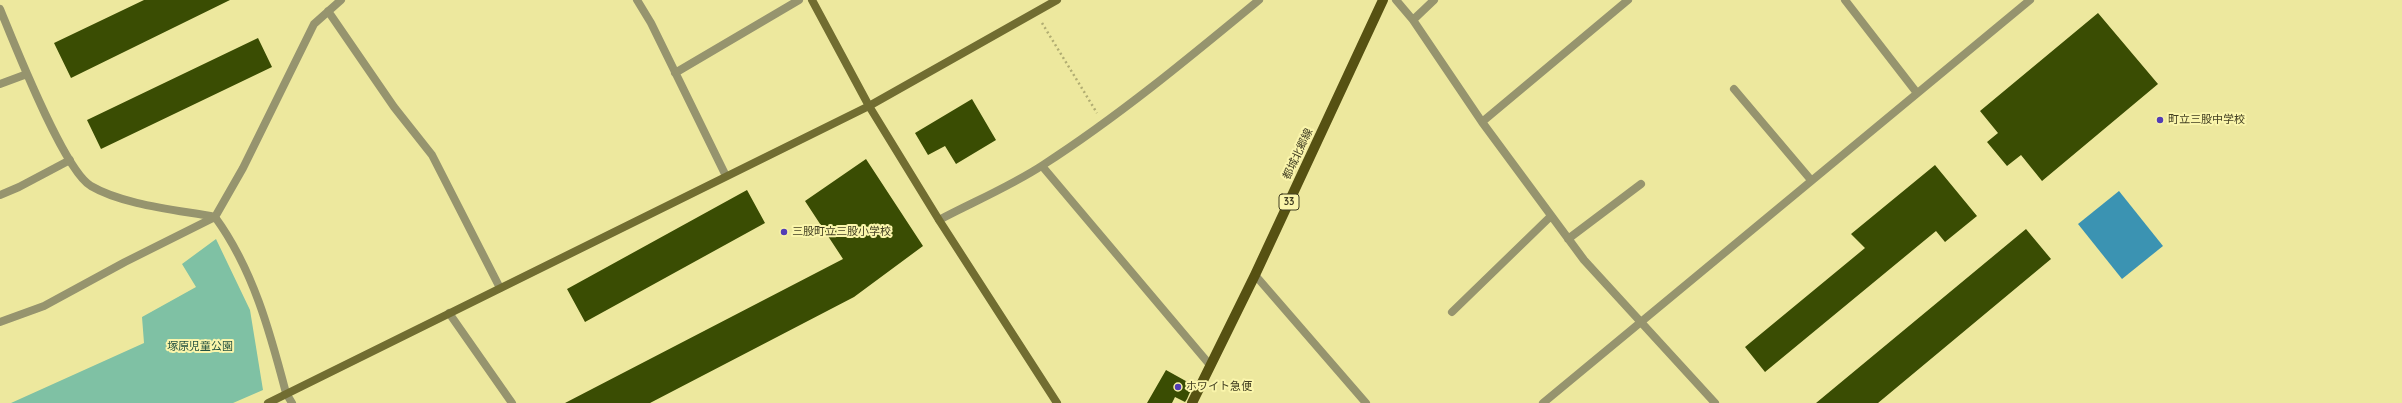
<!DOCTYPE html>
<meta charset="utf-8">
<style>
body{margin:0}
canvas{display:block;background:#ede89e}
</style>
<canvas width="2402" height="403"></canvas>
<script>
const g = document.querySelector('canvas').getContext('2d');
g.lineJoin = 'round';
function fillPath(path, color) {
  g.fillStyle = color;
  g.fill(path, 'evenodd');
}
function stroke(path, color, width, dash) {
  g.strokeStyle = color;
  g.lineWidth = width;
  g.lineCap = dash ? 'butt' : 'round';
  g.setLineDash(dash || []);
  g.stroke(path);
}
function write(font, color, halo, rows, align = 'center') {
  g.font = font + ' Quicksand,"Noto Sans JP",sans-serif';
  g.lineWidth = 4;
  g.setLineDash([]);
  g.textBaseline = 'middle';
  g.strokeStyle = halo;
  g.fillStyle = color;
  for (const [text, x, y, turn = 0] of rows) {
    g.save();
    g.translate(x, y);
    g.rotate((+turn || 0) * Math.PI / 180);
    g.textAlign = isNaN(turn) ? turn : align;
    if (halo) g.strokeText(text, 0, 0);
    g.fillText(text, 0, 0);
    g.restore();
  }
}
const green = new Path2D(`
 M216 239 250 310 263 390 233 403H11L144 343 142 317 196 287 182 264Z`);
const water = new Path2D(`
 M2119 191 2163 246 2122 279 2078 224Z`);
const building = new Path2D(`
 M144 0H230L71 78 54 43Z
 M2098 13 2158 84 2042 181 2021 155 2007 166 1987 142 1998 133 1980 111Z
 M258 38 272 67 101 149 87 120Z
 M972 99 996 140 956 164 945 146 928 155 915 133Z
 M866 159 923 246 854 297 650 403H565L843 259 805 201Z
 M1935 165 1977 216 1945 242 1936 231 1765 372 1745 347 1865 248 1851 234Z
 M747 190 765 223 585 322 567 289Z
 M2026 229 2051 259 1878 403H1816Z
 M1166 370 1193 385 1187 399 1185 402 1175 397 1172 403H1147Z`);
const path = new Path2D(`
 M1042 23 1097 113`);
const street = new Path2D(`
 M637 0 651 23 726 176
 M1396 0 1413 20 1482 122 1584 260 1715 403
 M1845 0 1917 93
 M0 9C14 43 64 171 91 186 123 205 178 210 215 217 253 269 270 332 286 393L292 403
 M328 11 394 107 432 155 500 288
 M1413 20 1434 0
 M675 73 799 0
 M0 84 27 74
 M1734 89 1811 180
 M1482 122 1628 0
 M1042 166 1210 365
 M0 195 19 187 70 160
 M939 220C973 202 1011 186 1043 165 1119 116 1190 57 1259 0
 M1568 239 1641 184
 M1255 275 1366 403
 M1452 312 1551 216
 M449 313 512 403
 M0 322 44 306 125 262 215 217 243 168 314 24 341 0
 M1543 403 2030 0`);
const secondary = new Path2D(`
 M812 0 869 106 939 220 1057 403
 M268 403 869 106 1057 0`);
const primary = new Path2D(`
 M1192 403 1255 275 1383 0`);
const markers = [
 [2160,120,4,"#523db5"],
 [784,232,4,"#523db5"],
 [1178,387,4,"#523db5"]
];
const shields = [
 [1289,202,20]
];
const shieldNames = [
 ["33",1289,202]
];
const poiNames = [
 ["町立三股中学校",2168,120],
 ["三股町立三股小学校",792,232],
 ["ホワイト急便",1186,387]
];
const streetNames = [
 ["都城北郷線",1298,154,-65]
];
const parkNames = [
 ["塚原児童公園",200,347]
];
fillPath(green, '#7fc1a4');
fillPath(water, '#3b93b2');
fillPath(building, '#3a4d03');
stroke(path, '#b1ad72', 2.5, [2, 3]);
stroke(street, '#96946e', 8);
stroke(secondary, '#716d31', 8);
stroke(primary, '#565112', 10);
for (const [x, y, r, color] of markers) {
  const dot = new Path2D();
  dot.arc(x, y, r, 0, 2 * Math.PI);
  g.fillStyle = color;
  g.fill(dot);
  stroke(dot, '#faf5ab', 1.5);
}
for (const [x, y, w] of shields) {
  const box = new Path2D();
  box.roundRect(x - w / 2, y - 8, w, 16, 3);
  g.fillStyle = '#faf5ab';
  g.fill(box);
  stroke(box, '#413e21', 1);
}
write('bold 10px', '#413e21', null, shieldNames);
write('11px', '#413e21', '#faf5ab', poiNames, 'left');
write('11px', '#413e21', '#faf5ab', streetNames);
write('11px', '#24513f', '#faf5ab', parkNames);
</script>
